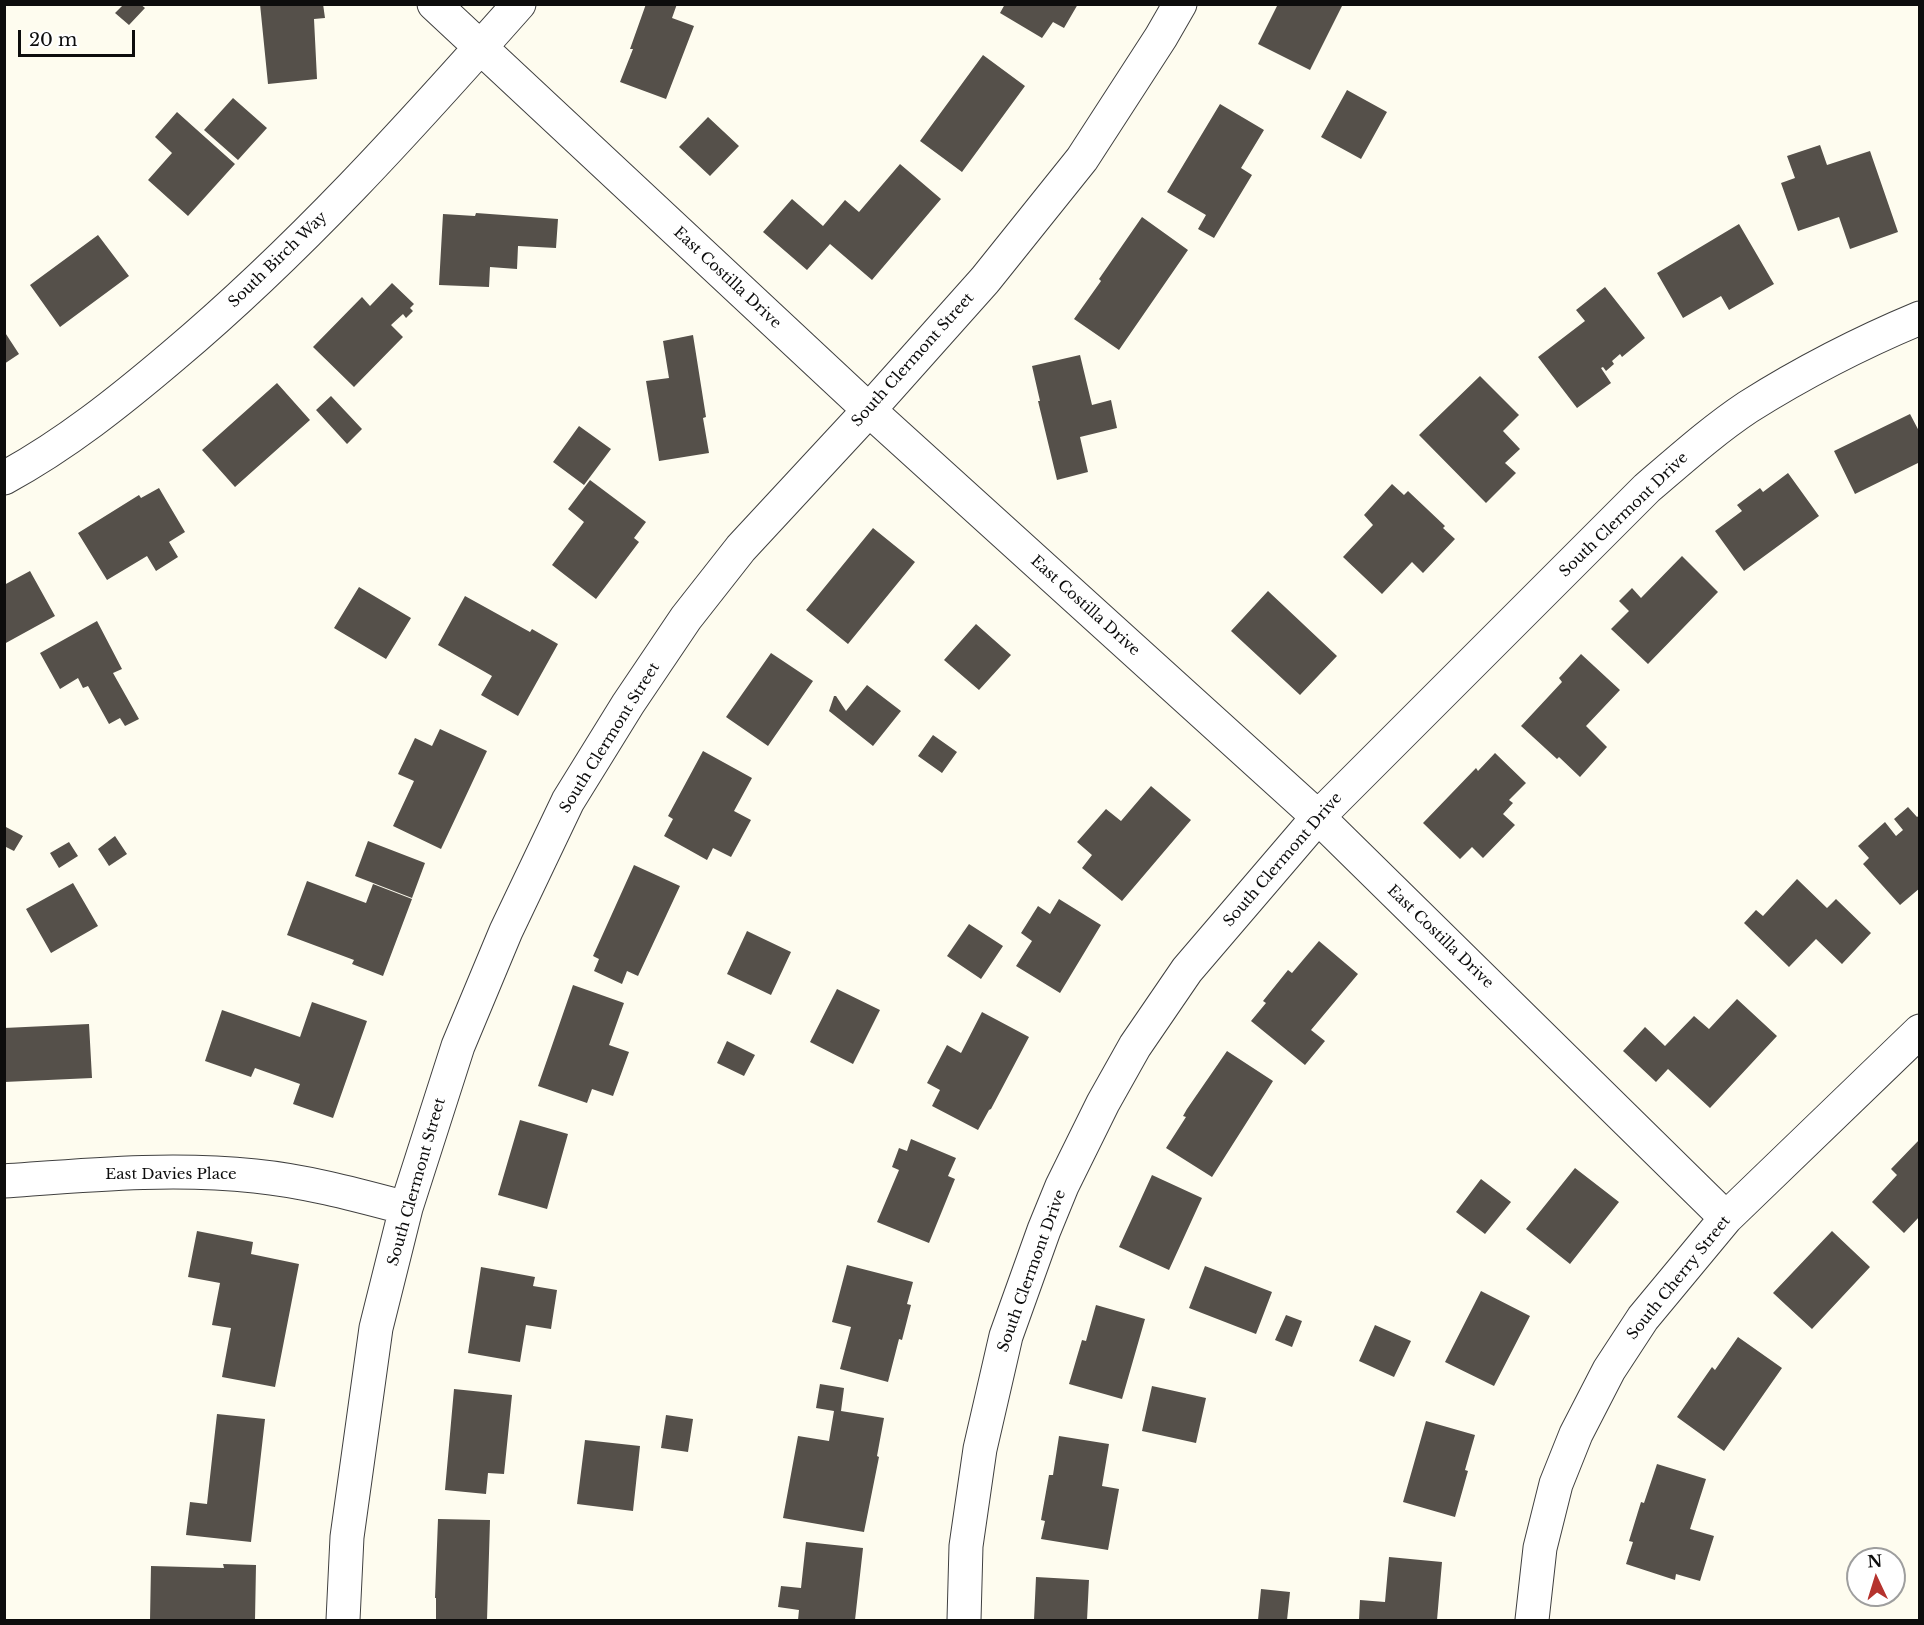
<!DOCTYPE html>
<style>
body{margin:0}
#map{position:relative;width:1924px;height:1625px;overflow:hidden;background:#fefcef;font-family:"Libre Baskerville",serif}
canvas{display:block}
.frame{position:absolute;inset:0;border:6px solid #0d0d0d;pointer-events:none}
.north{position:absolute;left:1846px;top:1547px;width:60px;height:60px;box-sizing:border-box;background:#fff;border:2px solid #9e9e9e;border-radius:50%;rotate:356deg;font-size:16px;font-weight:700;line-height:24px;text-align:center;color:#0d0d0d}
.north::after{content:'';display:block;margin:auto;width:21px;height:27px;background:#b5332e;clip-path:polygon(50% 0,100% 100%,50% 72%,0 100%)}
.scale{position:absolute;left:18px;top:30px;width:117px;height:27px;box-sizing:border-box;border:3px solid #0d0d0d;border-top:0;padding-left:8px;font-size:18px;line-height:21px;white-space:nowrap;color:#0d0d0d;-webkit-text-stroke:4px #fff;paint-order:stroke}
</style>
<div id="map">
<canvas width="1924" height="1625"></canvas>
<div class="frame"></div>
<div class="north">N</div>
<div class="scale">20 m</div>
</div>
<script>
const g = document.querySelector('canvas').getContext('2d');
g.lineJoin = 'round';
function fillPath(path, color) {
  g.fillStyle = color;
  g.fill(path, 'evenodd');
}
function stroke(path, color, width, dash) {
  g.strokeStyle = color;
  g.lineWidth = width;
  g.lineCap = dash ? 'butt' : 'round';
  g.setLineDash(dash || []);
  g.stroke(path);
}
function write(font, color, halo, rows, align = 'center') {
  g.font = font + ' "Libre Baskerville",serif';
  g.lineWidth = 6;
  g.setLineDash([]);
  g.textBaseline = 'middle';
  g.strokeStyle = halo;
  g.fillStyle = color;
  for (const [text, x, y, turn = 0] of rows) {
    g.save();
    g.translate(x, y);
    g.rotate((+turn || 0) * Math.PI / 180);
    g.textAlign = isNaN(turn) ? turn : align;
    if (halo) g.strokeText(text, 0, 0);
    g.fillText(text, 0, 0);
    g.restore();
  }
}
const building = new Path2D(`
 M124 4H140L145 8 129 25 115 13Z
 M260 4H323L325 18 314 19 317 79 268 84Z
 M646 4H677L672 18 694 26 666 99 620 82 633 49H630Z
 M1005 4H1078L1064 28 1053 22 1042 38 1000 13Z
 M1278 4H1339L1342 6 1310 70 1258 44Z
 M983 55 1025 86 962 172 920 141Z
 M1347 90 1387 112 1361 159 1321 137Z
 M233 98 267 128 238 160 204 130Z
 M1220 104 1264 130 1241 168 1252 175 1214 238 1198 229 1206 215 1167 192Z
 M177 112 235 164 188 216 148 180 172 153 155 137Z
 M708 117 739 146 710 176 679 147Z
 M1820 145 1827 165 1870 151 1898 232 1850 249 1839 217 1798 231 1781 183 1795 178 1787 156Z
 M900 164 941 199 872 280 830 244 807 270 763 232 792 199 823 226 845 200 859 212Z
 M476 213 558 219 556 248 518 246 517 269 490 267 489 287 439 285 443 214 475 216Z
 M1142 217 1188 250 1119 350 1074 319 1101 281 1099 279Z
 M1739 224 1774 284 1729 310 1721 296 1683 318 1657 273Z
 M98 235 129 276 60 327 30 285Z
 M392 283 414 304 410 308 413 311 406 318 403 314 391 325 403 337 354 387 313 347 362 297 370 306Z
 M1605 287 1645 338 1622 357 1620 354 1612 361 1614 364 1606 371 1603 367 1601 368 1611 383 1577 408 1538 357 1585 321 1576 310Z
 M4 331 19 354 4 364Z
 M693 335 706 417 703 418 709 453 659 461 646 381 669 378 663 341Z
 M1080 355 1092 405 1111 400 1117 428 1080 437 1088 472 1057 480 1038 401H1040L1032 366Z
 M1480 376 1519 415 1503 431 1520 449 1505 463 1516 473 1486 503 1419 435Z
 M277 383 310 420 235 487 202 450Z
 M331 396 362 429 347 444 316 410Z
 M1910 414 1920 433V462L1855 494 1834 451Z
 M579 426 611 449 584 485 553 462Z
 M1788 473 1819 516 1744 571 1715 531 1742 511 1737 505 1760 488 1763 492Z
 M590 480 646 522 634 538 639 542 596 599 552 565 584 522 568 509Z
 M1392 484 1404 495 1408 491 1445 526 1443 528 1455 539 1423 573 1412 562 1382 594 1343 557 1373 525 1364 515Z
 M159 488 185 532 169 542 178 557 156 571 147 556 107 580 78 533 139 495 141 498Z
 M873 528 915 562 848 644 806 610Z
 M1682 556 1718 592 1648 664 1611 629 1629 611 1619 601 1632 588 1641 598Z
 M30 571 55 616 4 644V585Z
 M359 587 411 618 386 659 334 628Z
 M1268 591 1337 656 1300 695 1231 631Z
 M465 596 530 632 532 629 558 644 518 716 481 695 492 676 438 645Z
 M97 621 122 669 113 673 139 719 125 726 120 718 109 724 88 686 83 688 78 678 60 689 40 653Z
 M976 624 1011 655 979 690 944 660Z
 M771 653 813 681 768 746 726 717Z
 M1581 654 1620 690 1586 726 1607 747 1580 777 1559 757 1557 759 1521 726 1562 682 1559 678Z
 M867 685 901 711 873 746 829 711 834 696H836L846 711Z
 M440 729 487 751 441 849 393 826 414 781 398 774 415 738 432 746Z
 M933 735 957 752 942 773 918 756Z
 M703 751 752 778 734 811 751 820 731 857 713 848 707 860 664 836 673 819 668 816Z
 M1495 753 1526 783 1509 800 1513 803 1503 814 1515 825 1483 858 1472 847 1460 859 1423 823 1476 768 1478 771Z
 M1151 786 1191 820 1122 901 1082 868 1092 855 1077 842 1106 809 1121 821Z
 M1908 807 1917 817 1920 815V888L1900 905 1863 864 1869 858 1858 846 1885 822 1896 836 1903 830 1894 819Z
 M4 826 23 836 14 851 4 846Z
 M115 836 127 854 109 866 98 849Z
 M368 841 425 863 412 898 355 876Z
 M69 842 78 856 59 868 50 853Z
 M634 865 680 886 638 976 627 971 622 984 594 971 599 959 593 956Z
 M1797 879 1827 908 1836 899 1871 933 1842 964 1816 939 1789 967 1744 923 1756 910 1763 916Z
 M307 881 366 903 373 884 412 899 383 976 352 964 354 960 287 935Z
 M73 883 98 926 51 953 26 909Z
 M1059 899 1101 925 1060 993 1016 966 1032 941 1021 933 1038 906 1050 914Z
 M969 924 1003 946 981 979 947 956Z
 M747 931 791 952 771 995 727 974Z
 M1319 941 1358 974 1311 1030 1325 1041 1305 1065 1251 1021 1266 1003 1263 1001 1288 970 1292 973Z
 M573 985 624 1003 609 1045 629 1052 613 1096 592 1089 587 1103 538 1086Z
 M837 989 880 1010 853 1064 810 1042Z
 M1737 999 1777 1036 1710 1108 1668 1069 1656 1082 1623 1051 1645 1027 1665 1046 1694 1016 1709 1029Z
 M312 1002 367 1021 333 1118 293 1104 300 1084 255 1068 251 1077 205 1061 222 1010 300 1037Z
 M982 1012 1029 1037 991 1109 989 1110 978 1130 932 1106 940 1090 927 1083 947 1045 961 1053Z
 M89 1024 92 1078 4 1082V1028Z
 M727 1041 755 1055 744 1076 717 1063Z
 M1227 1051 1273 1081 1212 1177 1166 1148 1186 1117 1183 1116 1187 1109Z
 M520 1120 568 1134 547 1209 498 1195Z
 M911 1139 956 1158 948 1176 955 1179 929 1243 877 1222 899 1170 892 1167 899 1148 907 1151Z
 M1920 1139V1216L1904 1233 1872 1202 1897 1175 1891 1169Z
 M1575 1168 1619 1202 1570 1264 1526 1229Z
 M1152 1175 1202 1198 1169 1270 1119 1247Z
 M1481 1179 1511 1202 1485 1234 1456 1212Z
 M197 1231 253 1242 251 1254 299 1264 275 1387 222 1377 231 1328 212 1325 220 1283 188 1277Z
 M1832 1231 1870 1267 1812 1329 1773 1293Z
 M847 1265 913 1282 907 1304 911 1305 902 1340 899 1339 888 1382 840 1369 851 1327 832 1322Z
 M1205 1266 1272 1292 1256 1334 1189 1308Z
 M481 1267 535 1277 533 1286 557 1290 551 1329 526 1325 520 1362 468 1353Z
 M1481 1291 1530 1316 1494 1386 1445 1362Z
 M1096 1305 1145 1319 1122 1399 1069 1384 1082 1340 1086 1341Z
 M1286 1315 1302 1321 1292 1347 1275 1340Z
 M1375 1325 1411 1341 1394 1377 1359 1361Z
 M1738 1337 1782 1368 1724 1451 1677 1417 1712 1367 1715 1370Z
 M820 1384 844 1388 841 1411 884 1418 877 1456 879 1457 864 1532 783 1518 798 1436 829 1441 834 1411 816 1408Z
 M1152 1386 1206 1398 1196 1443 1142 1431Z
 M454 1389 512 1395 504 1474 488 1473 486 1494 445 1490Z
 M217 1414 265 1419 251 1542 186 1535 190 1502 207 1504Z
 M666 1415 693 1419 688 1452 661 1448Z
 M1426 1421 1475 1435 1465 1470 1468 1471 1455 1517 1403 1502Z
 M1059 1436 1109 1444 1102 1486 1119 1489 1108 1550 1041 1539 1045 1521 1041 1520 1049 1475H1053Z
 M585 1440 640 1446 633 1511 577 1504Z
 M1657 1464 1706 1479 1690 1529 1714 1536 1700 1581 1676 1574 1675 1580 1626 1564 1633 1542 1629 1541 1641 1502 1644 1503Z
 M438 1519 490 1520 487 1620H436V1598H435Z
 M806 1542 863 1548 855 1620H798L799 1610 778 1607 781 1586 801 1588Z
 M1389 1557 1442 1562 1437 1620H1359L1360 1600 1385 1602Z
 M223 1564 256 1565 255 1620H150L151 1566 224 1568Z
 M1036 1577 1089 1580 1087 1620H1034Z
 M1261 1589 1290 1592 1287 1620H1258Z`);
const street = new Path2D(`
 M434 4 869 410 1318 817 1726 1218
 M4 478C65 445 120 401 173 356 299 250 410 127 519 4
 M4 1181C88 1175 171 1167 255 1176 306 1181 357 1195 406 1208
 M343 1620 347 1537 376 1328 406 1208 458 1046 506 931 568 801 628 704 686 618 741 548 869 410 985 280 1082 159 1161 37 1180 4
 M964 1620 966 1546 980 1449 1006 1336 1044 1230 1062 1186 1103 1103 1135 1046 1187 970 1318 817 1647 488C1680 460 1712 431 1748 407 1802 373 1860 343 1920 318
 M1532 1620 1540 1548 1556 1484 1576 1434 1609 1370 1643 1318 1726 1218 1920 1031`);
const streetNames = [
 ["South Birch Way",278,260,-44],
 ["East Costilla Drive",727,278,43],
 ["South Clermont Street",913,360,-48],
 ["South Clermont Drive",1624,515,-44],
 ["East Costilla Drive",1085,606,42],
 ["South Clermont Street",610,738,-58],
 ["South Clermont Drive",1283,860,-49],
 ["East Costilla Drive",1440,937,44],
 ["East Davies Place",171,1175],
 ["South Clermont Street",417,1182,-74],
 ["South Clermont Drive",1032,1271,-70],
 ["South Cherry Street",1679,1278,-51]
];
fillPath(building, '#55504a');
stroke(street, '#404040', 35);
stroke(street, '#fff', 33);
write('15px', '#0d0d0d', '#fff', streetNames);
</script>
